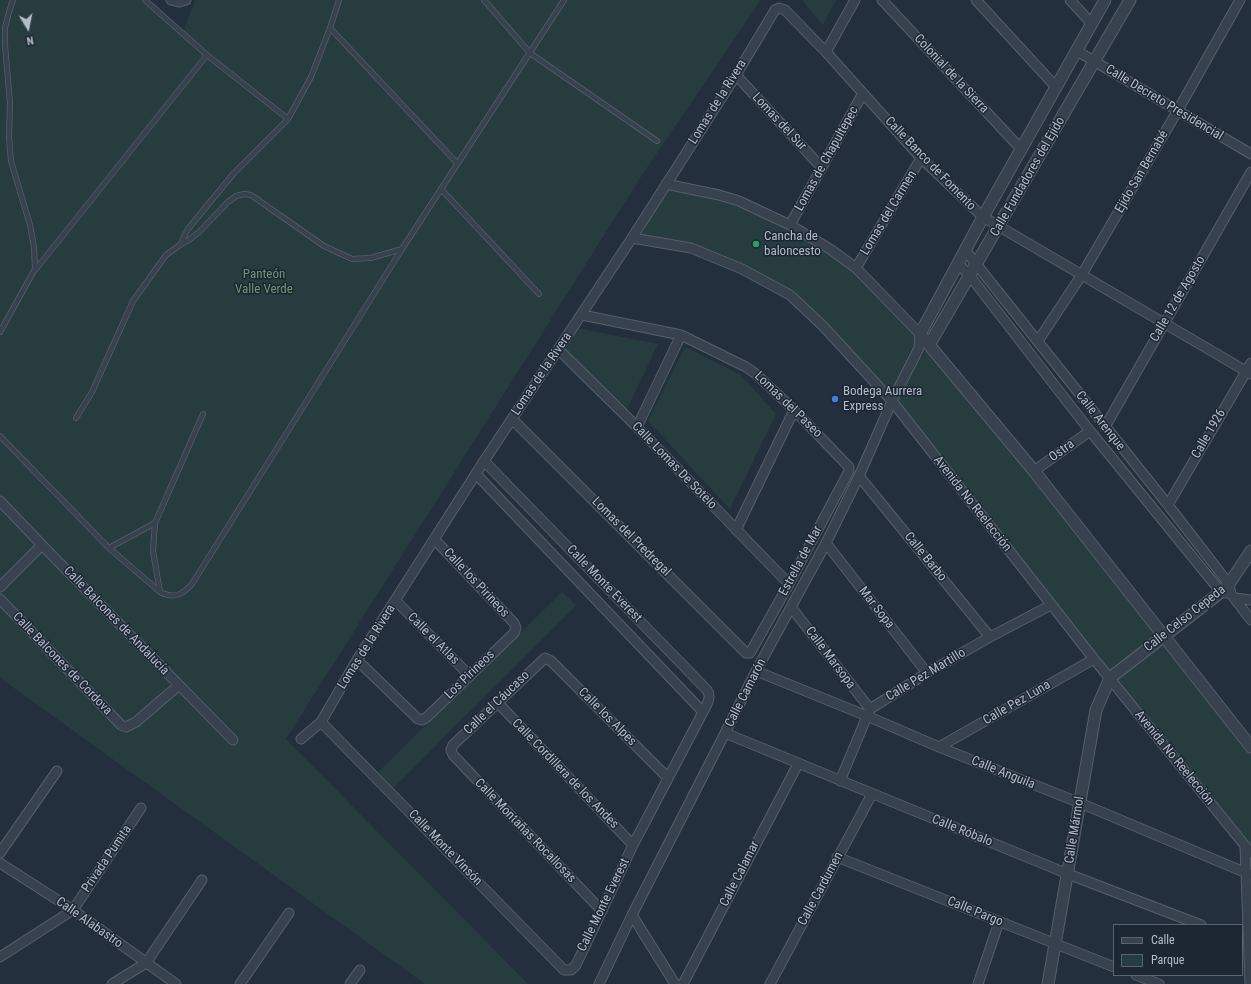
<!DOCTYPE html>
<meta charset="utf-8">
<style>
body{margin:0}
#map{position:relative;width:1251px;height:984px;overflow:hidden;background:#242f3e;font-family:"Roboto Condensed",sans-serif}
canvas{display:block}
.legend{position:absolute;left:1113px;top:924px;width:130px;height:52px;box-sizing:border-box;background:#1d2633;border:1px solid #59626f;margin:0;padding:5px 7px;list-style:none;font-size:12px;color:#b4bcc9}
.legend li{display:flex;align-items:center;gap:8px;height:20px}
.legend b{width:20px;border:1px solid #59626f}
.north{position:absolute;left:8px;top:8px;width:40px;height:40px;-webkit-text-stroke:3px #1d2633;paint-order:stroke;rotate:170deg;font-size:11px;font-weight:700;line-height:16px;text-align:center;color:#b4bcc9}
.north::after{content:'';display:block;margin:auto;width:14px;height:18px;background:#b4bcc9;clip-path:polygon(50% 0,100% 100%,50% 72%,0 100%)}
</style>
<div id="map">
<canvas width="1251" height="984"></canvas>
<ul class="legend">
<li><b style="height:5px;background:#38414e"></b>Calle</li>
<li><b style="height:11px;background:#263c3f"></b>Parque</li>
</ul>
<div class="north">N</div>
</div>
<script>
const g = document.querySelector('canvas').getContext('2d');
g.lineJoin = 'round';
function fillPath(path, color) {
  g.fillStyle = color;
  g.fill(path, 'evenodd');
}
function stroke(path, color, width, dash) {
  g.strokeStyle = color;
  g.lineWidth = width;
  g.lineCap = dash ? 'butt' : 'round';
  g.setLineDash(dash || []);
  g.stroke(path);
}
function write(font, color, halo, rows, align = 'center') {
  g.font = font + ' "Roboto Condensed",sans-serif';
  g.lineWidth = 3;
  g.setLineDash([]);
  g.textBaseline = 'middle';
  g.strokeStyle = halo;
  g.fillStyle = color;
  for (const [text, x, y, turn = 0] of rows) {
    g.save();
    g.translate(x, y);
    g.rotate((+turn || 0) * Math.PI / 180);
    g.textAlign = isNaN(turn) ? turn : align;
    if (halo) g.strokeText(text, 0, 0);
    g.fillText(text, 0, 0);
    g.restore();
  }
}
const green = new Path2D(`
 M0 0H148L183 32 195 0H761L642 175 286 739 528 984H425L0 678Z
 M802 0H836L823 25Z
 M666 184 739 201 856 268 920 334 919 348 895 396 929 345 1251 749V854L892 401 790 295 691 248 633 238Z
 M577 328 658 344 626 411 564 351Z
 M685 347 741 375 776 414 730 509 648 421Z
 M562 592 576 605 393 788 378 772Z`);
const service = new Path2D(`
 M145 0 207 55 288 119 311 77 330 28 339 0
 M484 0 530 53 657 141
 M330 28 457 163
 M441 189 539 294
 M180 245 188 229 234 173 288 119
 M36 269 207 55
 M0 332 35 269 34 247 30 225 11 161 9 137 10 103 5 45V28L9 12 13 0
 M203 414 155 523 153 551 160 592C174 599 182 595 192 584L402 249
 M76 418 92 392 133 301 166 255 180 245 189 240 199 232 228 202 236 196 244 194 251 195 324 246 352 259 371 258 402 249 564 0
 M0 436 109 548 155 523
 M109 548 159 591`);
const minor = new Path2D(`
 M171 0 179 2 186 0
 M882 0 1021 149
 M976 0 1056 87
 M1070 0 1092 24
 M1077 51 1251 154
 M826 52 855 0
 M736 75 822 168
 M790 225 863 93
 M632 238 691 248 742 269 790 295 823 326 892 401 1094 659 1251 853
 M965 250 1168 505 1229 584 1231 594 1251 620
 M958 263 970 276 1090 431 1221 592 1227 593
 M856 268 921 158
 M1038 341 1081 276 1178 110 1240 0
 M559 350 637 427 789 584
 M512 419 746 653H750L789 584 849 471V467L794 410 756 374 746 367 681 335 582 315
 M637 427 681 335
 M1105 427 1251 172
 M1034 471 1090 431
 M476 474 703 712
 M859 476 990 637
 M0 501 42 545 233 740
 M1168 505 1251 363
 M736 530 794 410
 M826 543 927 673
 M0 587 42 545
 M1235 598 1251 600
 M0 599 121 725 126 727 136 722 179 685
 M396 601 470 676
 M791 607 870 709
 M357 660 418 719 422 720 427 717 514 633 516 628 514 623 435 540
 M756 671 867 716 939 747 1080 803 1251 875
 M498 703 633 845
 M321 722 564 970H571L576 965 633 845 703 712C707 704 712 697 707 690L484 461
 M725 733 1068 874 1201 925
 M301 739 321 722 357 660 484 461 632 238 736 75 775 10 779 8 785 10 826 52 921 158 983 217 1251 374
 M939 747 1094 659
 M840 781 870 709 927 673 990 637 1051 605
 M1245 846 1250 984
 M0 853 57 771
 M837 857 1114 967
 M0 863 73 910 176 984
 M602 911 453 755 451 750 453 745 545 658 551 661 668 778
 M632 915 675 984
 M0 957 73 910 141 808
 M1136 975 1159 984
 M112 984 146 963 202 880
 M240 984 289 913
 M350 984 360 970
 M599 984 632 915 725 733 756 671 826 543 859 476 892 401 919 348 920 334 856 268 830 249 790 225 739 201 719 195 666 184
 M683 984 798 764
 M770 984 872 794
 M978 984 999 922`);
const tertiary = new Path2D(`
 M1105 0 983 217 920 334 1034 471 1251 747
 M929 345 1130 0
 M1048 984 1096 710 1110 678 1221 592 1229 584 1251 551`);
const markers = [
 [756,244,4,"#2e9e5b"],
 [835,399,4,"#3f7fe0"]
];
const streetNames = [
 ["Colonial de la Sierra",951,74,47],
 ["Lomas de la Rivera",718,102,-58],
 ["Calle Decreto Presidencial",1164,103,31],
 ["Lomas del Sur",779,122,47],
 ["Lomas de Chapultepec",827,159,-61],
 ["Calle Banco de Fomento",930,164,46],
 ["Ejido San Bernabé",1142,172,-60],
 ["Calle Fundadores del Ejido",1028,177,-60],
 ["Lomas del Carmen",889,213,-59],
 ["Calle 12 de Agosto",1178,299,-60],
 ["Lomas de la Rivera",542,374,-56],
 ["Lomas del Paseo",788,405,44],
 ["Calle Arenque",1100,421,52],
 ["Calle 1926",1209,434,-60],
 ["Ostra",1062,451,-36],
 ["Calle Lomas De Sotelo",674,466,46],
 ["Avenida No Reelección",972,504,52],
 ["Lomas del Predregal",631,537,45],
 ["Calle Barbo",925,557,51],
 ["Estrella de Mar",801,561,-62],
 ["Calle los Pirineos",476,583,47],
 ["Calle Monte Everest",604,584,46],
 ["Mar Sopa",876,608,52],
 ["Calle Celso Cepeda",1185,619,-38],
 ["Calle Balcones de Andalucía",116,621,46],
 ["Calle el Atlas",433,639,45],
 ["Lomas de la Rivera",367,647,-58],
 ["Calle Marsopa",830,658,53],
 ["Calle Balcones de Cordova",62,664,46],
 ["Los Pirineos",470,675,-44],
 ["Calle Pez Martillo",926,675,-31],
 ["Calle Camarón",746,693,-63],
 ["Calle el Cáucaso",497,703,-44],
 ["Calle Pez Luna",1017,703,-30],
 ["Calle los Alpes",607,717,45],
 ["Avenida No Reelección",1174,758,51],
 ["Calle Anguila",1003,773,22],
 ["Calle Cordillera de los Andes",565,774,46],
 ["Calle Mármol",1075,830,-81],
 ["Calle Montañas Rocallosas",525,831,46],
 ["Calle Róbalo",962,831,22],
 ["Calle Monte Vinsón",445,848,46],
 ["Privada Pumita",107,859,-56],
 ["Calle Calamar",740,874,-63],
 ["Calle Cardumen",821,889,-62],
 ["Calle Monte Everest",604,905,-64],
 ["Calle Pargo",975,912,22],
 ["Calle Alabastro",89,923,35]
];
const poiNames = [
 ["Cancha de",764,237],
 ["baloncesto",764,252],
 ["Bodega Aurrera",843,392],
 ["Express",843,407]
];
const parkNames = [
 ["Panteón",264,275],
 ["Valle Verde",264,290]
];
fillPath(green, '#263c3f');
stroke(service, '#565f6c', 6);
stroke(minor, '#565f6c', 11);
stroke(tertiary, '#565f6c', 13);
stroke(service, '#38414e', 4.5);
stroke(minor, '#38414e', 9);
stroke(tertiary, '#38414e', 11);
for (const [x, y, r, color] of markers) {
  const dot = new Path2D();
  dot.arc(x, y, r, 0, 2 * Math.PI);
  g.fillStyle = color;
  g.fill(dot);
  stroke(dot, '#1d2633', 1.5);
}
write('13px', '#b4bcc9', '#1d2633', streetNames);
write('13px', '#b4bcc9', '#1d2633', poiNames, 'left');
write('13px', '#6b9a76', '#1d2633', parkNames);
</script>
